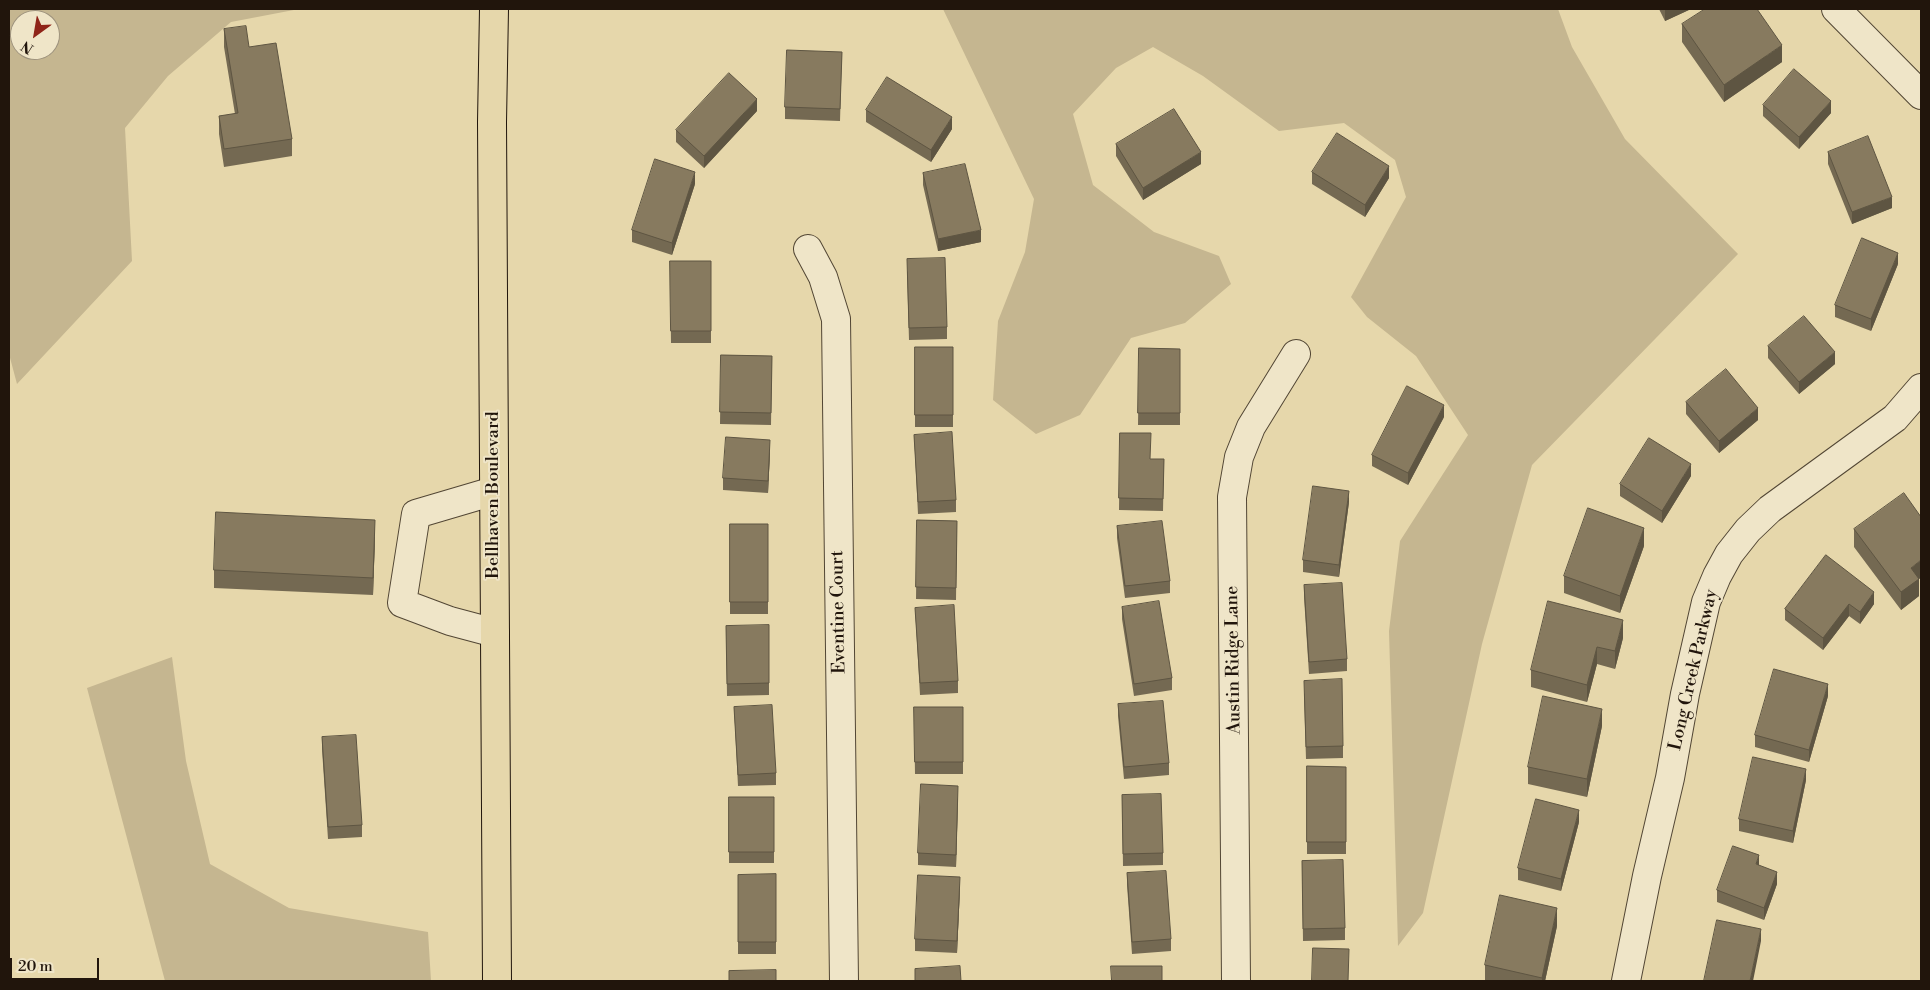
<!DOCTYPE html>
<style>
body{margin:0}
#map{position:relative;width:1930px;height:990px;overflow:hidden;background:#e6d7ab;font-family:"Libre Bodoni",serif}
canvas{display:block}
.frame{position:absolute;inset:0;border:10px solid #21150c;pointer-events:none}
.north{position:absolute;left:10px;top:10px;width:50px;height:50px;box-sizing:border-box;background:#efe5c8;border:1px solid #9d927d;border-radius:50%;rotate:212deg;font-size:14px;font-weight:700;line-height:20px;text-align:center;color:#21150c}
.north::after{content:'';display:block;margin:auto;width:18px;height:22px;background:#8f2418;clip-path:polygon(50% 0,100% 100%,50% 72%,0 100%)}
.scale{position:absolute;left:10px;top:958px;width:89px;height:22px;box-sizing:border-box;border:2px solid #21150c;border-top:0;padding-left:6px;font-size:15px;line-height:18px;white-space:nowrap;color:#21150c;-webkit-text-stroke:4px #efe5c8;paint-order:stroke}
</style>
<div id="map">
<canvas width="1930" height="990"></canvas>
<div class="frame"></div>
<div class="north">N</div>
<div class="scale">20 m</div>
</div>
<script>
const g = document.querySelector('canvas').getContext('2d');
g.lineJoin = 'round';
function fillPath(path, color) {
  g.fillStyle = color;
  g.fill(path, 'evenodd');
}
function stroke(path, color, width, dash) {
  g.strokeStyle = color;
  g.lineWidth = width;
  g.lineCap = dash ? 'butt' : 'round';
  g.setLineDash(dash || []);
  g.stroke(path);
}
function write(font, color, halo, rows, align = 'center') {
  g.font = font + ' "Libre Bodoni",serif';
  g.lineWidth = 4;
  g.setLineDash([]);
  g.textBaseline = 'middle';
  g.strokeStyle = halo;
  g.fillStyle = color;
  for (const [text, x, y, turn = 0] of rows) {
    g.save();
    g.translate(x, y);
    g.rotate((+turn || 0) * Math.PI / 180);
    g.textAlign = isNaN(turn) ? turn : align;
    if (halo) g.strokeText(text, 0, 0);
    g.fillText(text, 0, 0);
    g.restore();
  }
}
const green = new Path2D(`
 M9 9H299L231 22 168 76 125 128 132 261 17 384 9 354ZM20 20H50V50H20Z
 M943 9H1558L1572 47 1625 139 1738 254 1532 465 1482 644 1423 913 1398 946 1389 631 1400 541 1468 435 1416 356 1367 317 1351 297 1406 197 1395 160 1344 123 1279 131 1203 76 1153 47 1116 68 1073 114 1093 185 1154 232 1219 256 1231 284 1185 323 1131 338 1080 415 1036 434 993 400 998 321 1025 252 1034 199Z
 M172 657 186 761 210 864 289 908 428 932 431 981H165L87 688Z`);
const minor = new Path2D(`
 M1836 9 1921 95
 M808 249 823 277 836 319 844 981
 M494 491 416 514 402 603 450 621 495 633
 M1236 981 1232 497 1239 457 1251 427 1296 354
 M1626 981 1647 876 1670 778 1685 694 1706 602 1717 576 1729 554 1748 530 1770 509 1895 418 1921 388`);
const major = new Path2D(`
 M494 9 492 122 497 981`);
const wall = new Path2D(`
 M1659 9H1691L1665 21Z
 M1682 24 1782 62 1724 102 1682 42Z
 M224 29 249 47 292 139V156L224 167 219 134V116L235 114 224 47Z
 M842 52 840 121 785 119V107Z
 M1763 105 1831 113 1799 149 1763 116Z
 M866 110 952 129 931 162 866 122Z
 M757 111 704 168 676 142V130Z
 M1116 144 1201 164 1143 200 1116 156Z
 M1828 152 1892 208 1852 224 1828 164Z
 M1312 172 1389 178 1365 217 1312 184Z
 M923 173 981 242 938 251 923 185Z
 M695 184 672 255 632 242V230Z
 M670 261H711V343H671Z
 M1898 264 1871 331 1835 317V305Z
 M907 271 947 327V339L909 340Z
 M1768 346 1835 364 1799 394 1768 358Z
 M915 347H953V427H915Z
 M1139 348 1180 349V425H1138Z
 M721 355 772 356 771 425 720 424Z
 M1686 402 1758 420 1719 453 1686 414Z
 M1444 417 1408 485 1372 466V455Z
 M1120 433 1150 459H1164L1163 511 1119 510Z
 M914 435 956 500V512L918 514Z
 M770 452 768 493 723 490V478Z
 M1691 476 1662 523 1620 496V484Z
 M1349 502 1339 577 1303 572V560Z
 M917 520 957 521 956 600 916 599Z
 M730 524H768V614H730Z
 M1117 526 1170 581V593L1125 598 1117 538Z
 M1854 529 1919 579V596L1901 610 1854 547Z
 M375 537 373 595 214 588V570Z
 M1644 546 1620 613 1564 593V576Z
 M1826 555 1874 604 1860 624 1849 616 1823 650 1785 620V609Z
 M1304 585 1347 659V671L1309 674 1304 597Z
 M1122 607 1172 678V690L1134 696 1122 619Z
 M915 608 958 681V693L920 695Z
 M726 626 769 683V695L727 696Z
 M1623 638 1615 669 1597 664 1587 702 1531 687V670Z
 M1304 693 1343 746V758L1306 759Z
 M1828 696 1809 762 1755 747V735Z
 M1118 704 1169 763V775L1124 779 1118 716Z
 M734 707 776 773V785L738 786Z
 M914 707H963V774H915Z
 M1602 726 1587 797 1528 784V767Z
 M322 737 362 825V837L328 839 322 749Z
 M1307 766 1346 767V854H1307Z
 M1806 780 1793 843 1739 831V819Z
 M1122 795 1163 853V865L1123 866Z
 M729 797H774V863H729Z
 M958 798 956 867 918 865V853Z
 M1579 822 1561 891 1518 880V868Z
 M1302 861 1345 928V940L1303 941Z
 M1759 865 1777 884 1764 920 1717 902V890Z
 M1127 873 1171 939V951L1132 954 1127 885Z
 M776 874V954H738V875Z
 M960 888 957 953 915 951V939Z
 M1557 926 1545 981H1485V965Z`);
const shadedWall = new Path2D(`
 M1665 9H1691L1665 21Z
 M1782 45V62L1724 102V85Z
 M757 99V111L704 168V156Z
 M1831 101V113L1799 149V137Z
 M952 117V129L931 162V150Z
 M1201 152V164L1143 200V188Z
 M1389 166V178L1365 217V205Z
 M695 172V184L672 255V243Z
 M1892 197V208L1852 224V212Z
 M981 230V242L938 251V239Z
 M1898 253V264L1871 331V319Z
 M1835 352V364L1799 394V382Z
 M1444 405V417L1408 485V473Z
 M1758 408V420L1719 453V441Z
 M770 440V452L768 493V481Z
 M1691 464V476L1662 523V511Z
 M1349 491V502L1339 577V565Z
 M375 520V537L373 595V578Z
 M1644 528V546L1620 613V596Z
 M1921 560V578L1919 579V596L1901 610V592L1911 568Z
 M1874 592V604L1860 624V612Z
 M1849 604V616L1823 650V638Z
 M1623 620V638L1615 669V651Z
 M1597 647V664L1587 702V685Z
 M1828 684V696L1809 762V750Z
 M1602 709V726L1587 797V779Z
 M1806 769V780L1793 843V831Z
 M958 786V798L956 867V855Z
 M1579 810V822L1561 891V879Z
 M1759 855V867L1756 864Z
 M1777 872V884L1764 920V908Z
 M960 877V888L957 953V941Z
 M1557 908V926L1545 981H1542V978Z
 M1761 929V941L1753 981H1750Z`);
const building = new Path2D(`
 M1705 9H1757L1782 45 1724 85 1682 24Z
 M246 26 249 47 276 43 292 139 224 149 219 116 238 113 224 29Z
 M787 50 842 52 840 109 785 107Z
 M1794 69 1831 101 1799 137 1763 105Z
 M729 73 757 99 704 156 676 130Z
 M887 77 952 117 931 150 866 110Z
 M1174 109 1201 152 1143 188 1116 144Z
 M1337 133 1389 166 1365 205 1312 172Z
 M1868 136 1892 197 1852 212 1828 152Z
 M655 159 695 172 672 243 632 230Z
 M965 164 981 230 938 239 923 173Z
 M1862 238 1898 253 1871 319 1835 305Z
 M945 258 947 327 909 328 907 259Z
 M670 261H711V331H671Z
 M1804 316 1835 352 1799 382 1768 346Z
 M915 347H953V415H915Z
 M1139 348 1180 349V413H1138Z
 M721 355 772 356 771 413 720 412Z
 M1726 369 1758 408 1719 441 1686 402Z
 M1407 386 1444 405 1408 473 1372 455Z
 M952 432 956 500 918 502 914 435Z
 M1120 433H1151L1150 459H1164L1163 499 1119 498Z
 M726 437 770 440 768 481 723 478Z
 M1649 438 1691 464 1662 511 1620 484Z
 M1313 486 1349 491 1339 565 1303 560Z
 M1904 493 1921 517V560L1911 568 1919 579 1901 592 1854 529Z
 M1588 508 1644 528 1620 596 1564 576Z
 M216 512 375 520 373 578 214 570Z
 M917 520 957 521 956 588 916 587Z
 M1162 521 1170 581 1125 586 1117 526Z
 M730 524H768V602H730Z
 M1826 555 1874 592 1860 612 1849 604 1823 638 1785 609Z
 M1342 583 1347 659 1309 662 1304 585Z
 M1159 601 1172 678 1134 684 1122 607Z
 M1548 601 1623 620 1615 651 1597 647 1587 685 1531 670Z
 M954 605 958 681 920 683 915 608Z
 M769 625V683L727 684 726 626Z
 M1774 669 1828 684 1809 750 1755 735Z
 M1342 679 1343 746 1306 747 1304 681Z
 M1543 696 1602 709 1587 779 1528 767Z
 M1163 701 1169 763 1124 767 1118 704Z
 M772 705 776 773 738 775 734 707Z
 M914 707H963V762H915Z
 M356 735 362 825 328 827 322 737Z
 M1753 757 1806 769 1793 831 1739 819Z
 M1307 766 1346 767V842H1307Z
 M921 784 958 786 956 855 918 853Z
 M1161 794 1163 853 1123 854 1122 795Z
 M729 797H774V852H729Z
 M1536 799 1579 810 1561 879 1518 868Z
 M1733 846 1759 855 1756 864 1777 872 1764 908 1717 890Z
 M1343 860 1345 928 1303 929 1302 861Z
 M1166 871 1171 939 1132 942 1127 873Z
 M776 874V942H738V875Z
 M918 875 960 877 957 941 915 939Z
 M1500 895 1557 908 1542 978 1485 965Z
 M1717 920 1761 929 1750 981H1704Z
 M1313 948 1349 949 1348 981H1312Z
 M960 966 961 981H915V969Z
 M1111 966H1162V981H1112Z
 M776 970V981H729V971Z`);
const streetNames = [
 ["Bellhaven Boulevard",494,495,-90],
 ["Eventine Court",839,612,-91],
 ["Austin Ridge Lane",1234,660,-91],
 ["Long Creek Parkway",1694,670,-77]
];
fillPath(green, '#c5b690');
stroke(minor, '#524634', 30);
stroke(major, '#21150c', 30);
stroke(minor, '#efe5c8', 28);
stroke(major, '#e6d7ab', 28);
fillPath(wall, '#746952');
fillPath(shadedWall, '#5e5542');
fillPath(building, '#877a5f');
stroke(building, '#5e5542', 1);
write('18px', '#21150c', '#efe5c8', streetNames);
</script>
